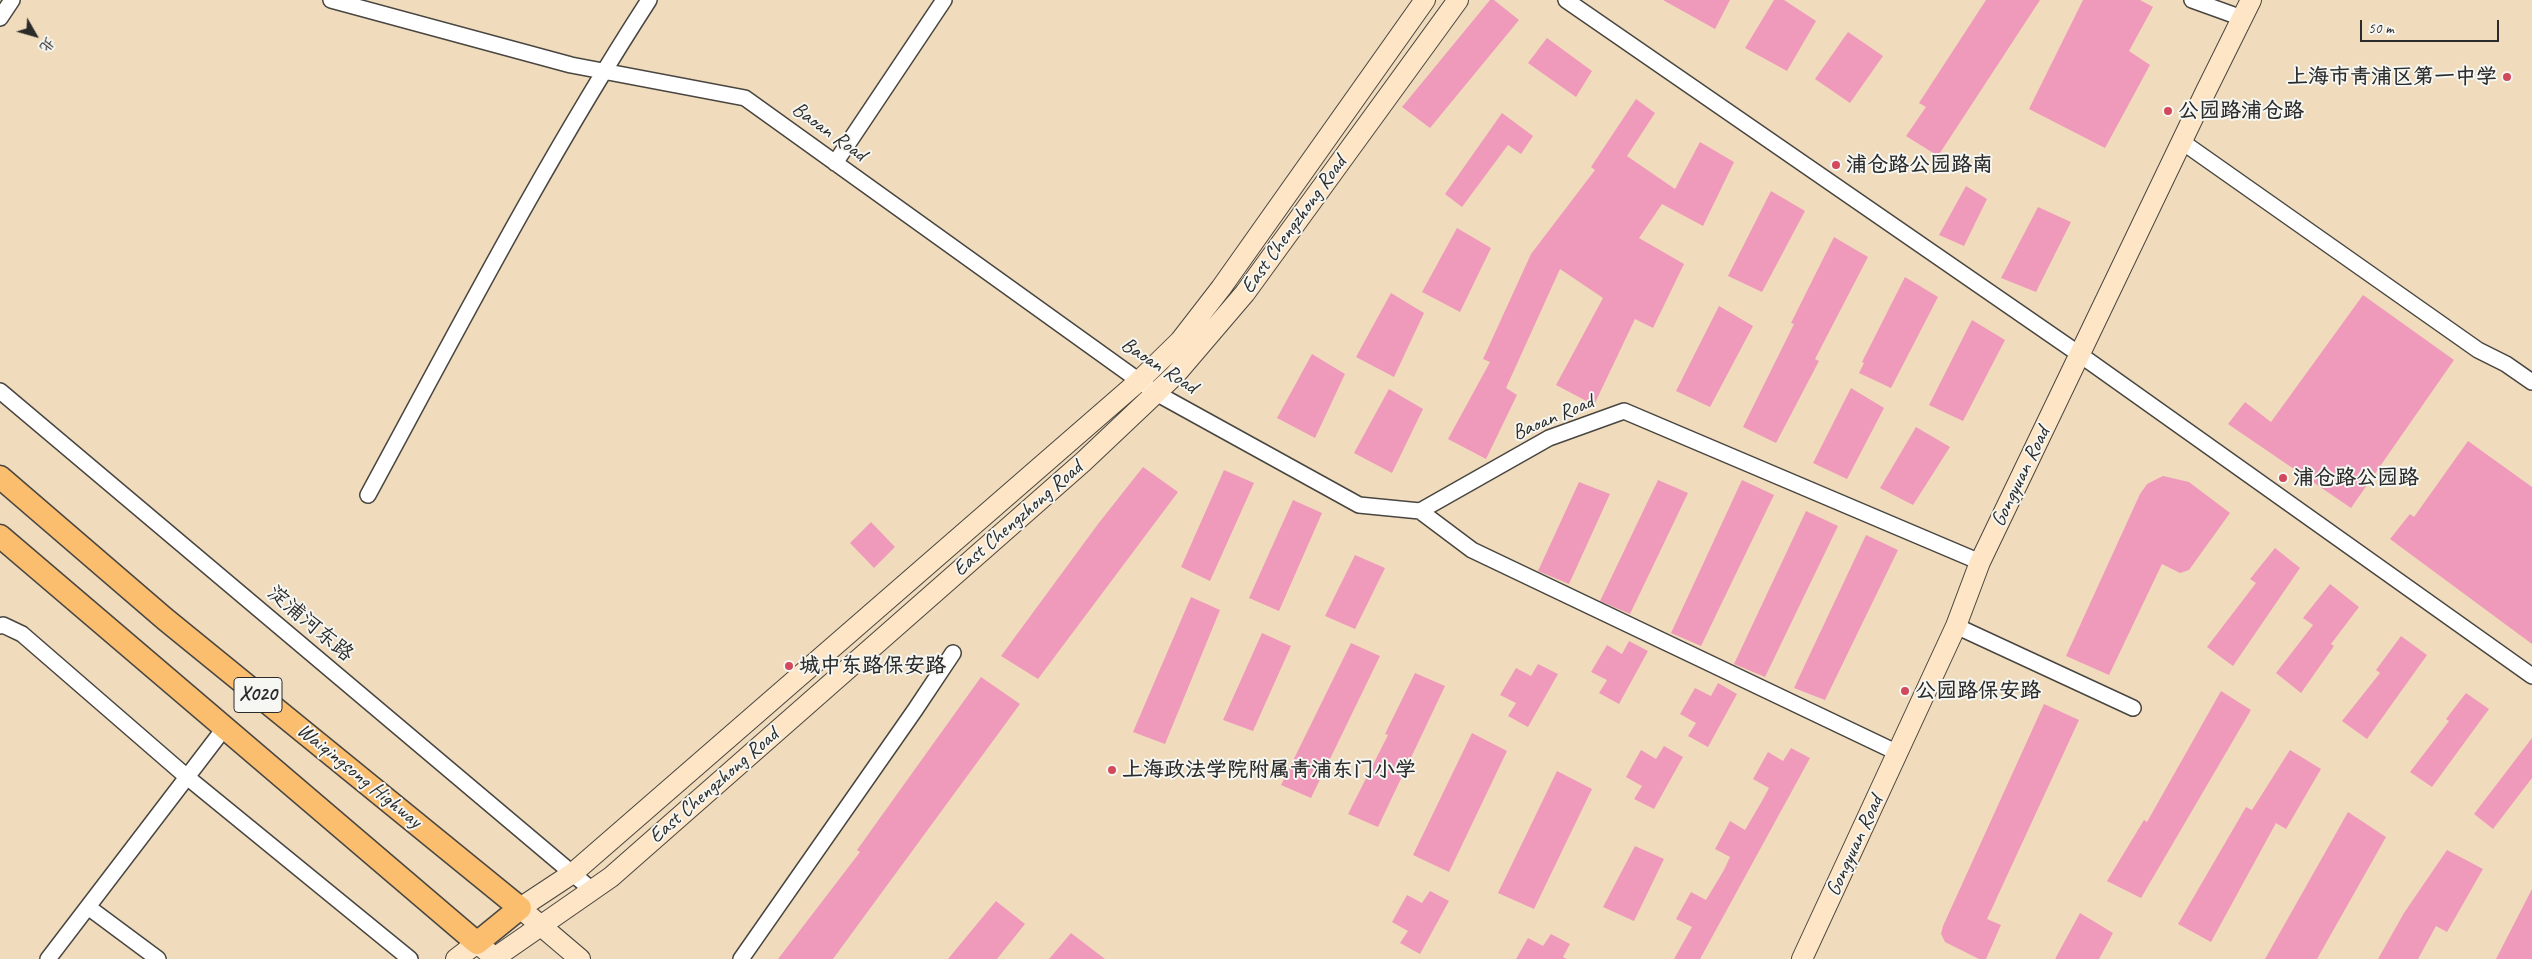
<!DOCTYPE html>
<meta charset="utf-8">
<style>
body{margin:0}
#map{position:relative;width:2532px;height:959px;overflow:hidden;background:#f0dcbc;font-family:Caveat,"LXGW WenKai TC",sans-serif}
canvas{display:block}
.north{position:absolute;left:10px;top:10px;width:50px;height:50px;-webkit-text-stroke:4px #f6f6f2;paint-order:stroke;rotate:128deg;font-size:14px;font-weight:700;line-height:20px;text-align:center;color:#2b2b2b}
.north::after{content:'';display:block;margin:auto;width:18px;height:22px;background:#2b2b2b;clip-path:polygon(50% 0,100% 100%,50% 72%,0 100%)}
.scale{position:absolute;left:2360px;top:20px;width:139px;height:22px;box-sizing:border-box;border:2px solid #2b2b2b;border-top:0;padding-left:6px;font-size:15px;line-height:18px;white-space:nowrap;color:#2b2b2b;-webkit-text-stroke:4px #f6f6f2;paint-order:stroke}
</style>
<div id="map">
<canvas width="2532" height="959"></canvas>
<div class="north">北</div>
<div class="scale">50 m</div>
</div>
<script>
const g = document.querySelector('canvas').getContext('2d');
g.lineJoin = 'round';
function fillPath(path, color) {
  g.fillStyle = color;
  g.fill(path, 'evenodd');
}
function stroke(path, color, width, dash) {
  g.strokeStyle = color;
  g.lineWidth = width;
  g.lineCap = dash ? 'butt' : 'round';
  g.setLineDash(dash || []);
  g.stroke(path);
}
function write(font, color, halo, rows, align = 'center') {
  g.font = font + ' Caveat,"LXGW WenKai TC",sans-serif';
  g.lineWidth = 4;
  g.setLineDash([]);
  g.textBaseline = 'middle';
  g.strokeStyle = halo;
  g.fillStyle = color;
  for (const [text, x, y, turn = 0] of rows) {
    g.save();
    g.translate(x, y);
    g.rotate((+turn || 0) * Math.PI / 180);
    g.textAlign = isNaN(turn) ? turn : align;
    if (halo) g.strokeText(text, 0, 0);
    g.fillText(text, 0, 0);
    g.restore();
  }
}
const building = new Path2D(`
 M1490 0H1494L1519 20 1430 128 1402 107Z
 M1663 0H1730L1715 29Z
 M1774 0H1784L1816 21 1787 71 1745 48Z
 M1986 0H2040L1938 156 1906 136 1926 107 1919 103Z
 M2083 0H2140L2153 7 2129 51 2150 65 2105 148 2029 109Z
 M1848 32 1883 56 1850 103 1815 79Z
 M1547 38 1592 71 1576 97 1528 63Z
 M1636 99 1655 113 1627 156 1675 189 1700 142 1734 162 1703 226 1662 204 1639 238 1684 264 1653 328 1635 319 1594 405 1556 385 1603 298 1560 269 1506 388 1517 395 1486 459 1448 439 1490 362 1483 359 1531 254 1595 170 1591 167Z
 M1502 113 1533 136 1521 154 1508 145 1462 207 1445 194Z
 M1966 186 1987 199 1964 246 1939 235Z
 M1771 191 1805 211 1762 292 1728 276Z
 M2038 207 2071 222 2036 292 2001 278Z
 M1457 228 1491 248 1460 312 1422 292Z
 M1834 237 1868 257 1815 359 1819 361 1776 443 1743 427 1794 324 1791 323Z
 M1905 277 1938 297 1891 388 1859 373 1864 363 1862 362Z
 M1391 293 1424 313 1394 377 1356 357Z
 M2363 295 2454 360 2351 508 2228 424 2245 402 2271 422Z
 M1719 306 1753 326 1710 407 1676 391Z
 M1972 320 2005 340 1963 421 1929 405Z
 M1312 354 1345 374 1315 438 1277 418Z
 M1851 388 1884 408 1847 479 1813 463Z
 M1389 389 1423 409 1392 473 1354 453Z
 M1916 427 1950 447 1913 505 1880 488Z
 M2468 441 2532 487V644L2390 539 2410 514 2414 517Z
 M1143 467 1178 492 1038 679 1001 656 1098 524Z
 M1224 470 1254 483 1210 581 1181 567Z
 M2163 476 2189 482 2230 513 2189 570 2180 573 2162 564 2109 675 2066 656 2140 494 2147 484Z
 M1658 480 1688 493 1630 614 1600 601Z
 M1742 480 1774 495 1701 646 1671 633Z
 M1579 482 1610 494 1569 584 1538 571Z
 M1293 500 1322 513 1279 611 1249 598Z
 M1806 511 1838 526 1765 677 1734 664Z
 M871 522 895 547 874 568 850 543Z
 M1866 535 1898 550 1825 700 1794 688Z
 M2275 548 2300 568 2233 666 2207 647 2256 583 2250 579Z
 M1355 555 1385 568 1355 629 1325 616Z
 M2330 584 2359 607 2331 644 2334 646 2301 693 2276 673 2313 625 2303 618Z
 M1191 597 1220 610 1165 744 1133 732Z
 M1262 633 1291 646 1253 731 1223 720Z
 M2401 636 2427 655 2367 739 2342 721 2380 673 2376 670Z
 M1629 641 1648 651 1619 704 1599 693 1607 680 1591 672 1607 645 1622 654Z
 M1351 643 1380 656 1311 798 1281 785Z
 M1538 664 1558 674 1528 727 1508 716 1516 703 1500 695 1516 668 1531 676Z
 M1415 673 1445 686 1378 827 1348 814 1388 735 1385 734Z
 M981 677 1020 704 833 959H778L860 852 857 850Z
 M1718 683 1737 694 1708 747 1688 736 1696 723 1680 714 1695 688 1711 696Z
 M2221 691 2251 710 2141 898 2107 881 2144 820 2147 822Z
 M2466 693 2489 709 2432 787 2410 772 2449 721 2446 719Z
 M2044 704 2079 720 1987 919 2001 925 1986 959H1979L1945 942 1941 934 1943 926Z
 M1472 733 1507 751 1449 872 1413 855Z
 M2532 738V778L2493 829 2474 814Z
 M1664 746 1683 757 1654 809 1634 799 1642 786 1626 777 1641 750 1656 759Z
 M1791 748 1810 758 1700 959H1674L1692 927 1676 919 1691 892 1706 900 1724 870 1730 857 1715 849 1730 821 1745 830 1762 801 1769 788 1753 779 1768 752 1783 761Z
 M2290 750 2321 769 2286 829 2276 823 2211 942 2178 924 2246 807 2252 810Z
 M1557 771 1592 789 1534 909 1498 893Z
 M2348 812 2386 837 2317 959H2265Z
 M1635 846 1664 859 1634 921 1603 907Z
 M2447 850 2483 869 2447 932 2436 926 2418 959H2378L2404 913Z
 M2532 889V959H2496Z
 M1430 891 1449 901 1420 954 1400 943 1408 931 1392 922 1407 895 1422 903Z
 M996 901 1025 924 997 959H948Z
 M2080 913 2113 933 2099 959H2055Z
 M1071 933 1105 959H1049Z
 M1551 934 1570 944 1563 957 1567 959H1516L1528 938 1543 946Z`);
const street = new Path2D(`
 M331 0 571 65 745 98 1156 393 1359 505 1420 511 1549 438 1624 411 1980 562
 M1566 0 2079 354 2532 676
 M2192 0 2242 18
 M0 18 12 0
 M2181 141 2478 350 2506 364 2532 382
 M835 163 944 0
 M0 391 592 890
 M368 495C458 329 546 159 649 0
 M1420 511 1472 550 1898 753
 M0 626 3 625 22 634 187 777 410 959
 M1956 626 2133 708
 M88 907 158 959
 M48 959 226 726
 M741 959 915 710 953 653`);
const secondary = new Path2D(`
 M456 959 477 943 489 953
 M493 959 611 877 1083 462 1175 375 1245 293 1458 0
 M580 959 520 908 573 873 1139 381 1180 341 1221 288 1425 0
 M1802 959 1956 626 1980 562 2205 93 2251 0`);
const primary = new Path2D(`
 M0 477 165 619 520 908 477 943 0 536`);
const markers = [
 [2507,77,5,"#d1495b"],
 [2168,111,5,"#d1495b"],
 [1836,165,5,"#d1495b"],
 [2283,478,5,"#d1495b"],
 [789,666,5,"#d1495b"],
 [1905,691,5,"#d1495b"],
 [1112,770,5,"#d1495b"]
];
const shields = [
 [258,695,48]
];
const shieldNames = [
 ["X020",258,695]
];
const poiNames = [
 ["上海市青浦区第一中学",2497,77,"right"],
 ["公园路浦仓路",2178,111],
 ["浦仓路公园路南",1846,165],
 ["浦仓路公园路",2293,478],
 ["城中东路保安路",799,666],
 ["公园路保安路",1915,691],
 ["上海政法学院附属青浦东门小学",1122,770]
];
const streetNames = [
 ["Baoan Road",829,132,36],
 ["East Chengzhong Road",1294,225,-54],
 ["Baoan Road",1159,366,33],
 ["Baoan Road",1553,418,-23],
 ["Gongyuan Road",2021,477,-64],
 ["East Chengzhong Road",1018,519,-41],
 ["淀浦河东路",310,624,40],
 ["Waiqingsong Highway",359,776,39],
 ["East Chengzhong Road",714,786,-41],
 ["Gongyuan Road",1855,846,-65]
];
fillPath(building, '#ef9abb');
stroke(street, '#494641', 18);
stroke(secondary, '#494641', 22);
stroke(primary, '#494641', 25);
stroke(street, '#fff', 15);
stroke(secondary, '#fde5c5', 20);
stroke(primary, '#fbbd6e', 22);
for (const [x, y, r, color] of markers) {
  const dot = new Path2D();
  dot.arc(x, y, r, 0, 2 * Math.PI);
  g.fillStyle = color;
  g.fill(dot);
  stroke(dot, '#f6f6f2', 2);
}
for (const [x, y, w] of shields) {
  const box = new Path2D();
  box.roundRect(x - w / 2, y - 17.5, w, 35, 4);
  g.fillStyle = '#f6f6f2';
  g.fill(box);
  stroke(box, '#2b2b2b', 1);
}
write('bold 20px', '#2b2b2b', null, shieldNames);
write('bold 21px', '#2b2b2b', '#f6f6f2', poiNames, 'left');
write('21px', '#2b2b2b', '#f6f6f2', streetNames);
</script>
